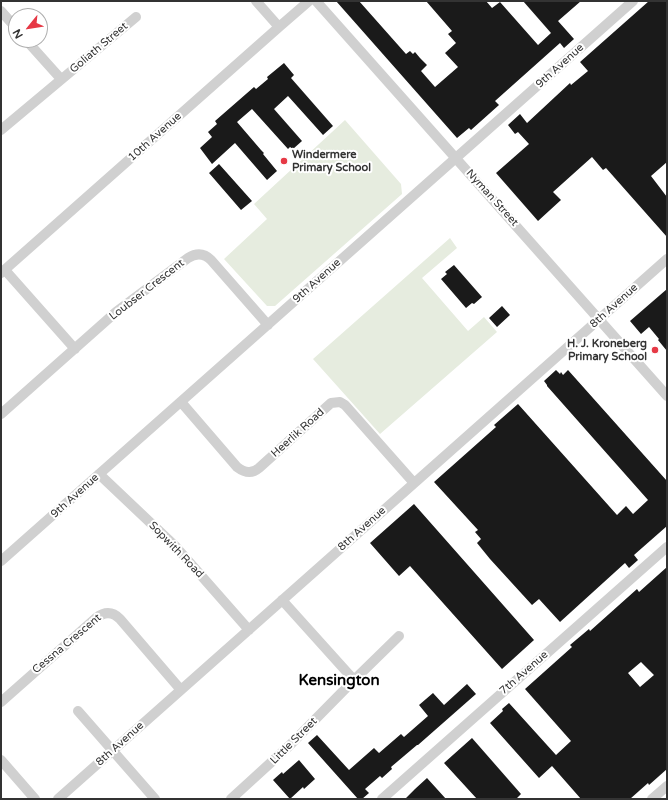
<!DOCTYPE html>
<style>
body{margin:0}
#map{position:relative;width:668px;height:800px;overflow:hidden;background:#fff;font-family:"Varela Round",sans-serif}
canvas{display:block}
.frame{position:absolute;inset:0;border:2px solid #333;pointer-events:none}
.north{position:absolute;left:8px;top:8px;width:40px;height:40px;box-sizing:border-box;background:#fff;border:1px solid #adadad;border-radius:50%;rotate:240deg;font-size:11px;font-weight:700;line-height:16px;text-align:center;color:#333}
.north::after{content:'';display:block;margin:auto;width:14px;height:18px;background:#e63946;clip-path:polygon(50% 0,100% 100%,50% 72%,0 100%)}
</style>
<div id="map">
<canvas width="668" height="800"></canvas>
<div class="frame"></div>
<div class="north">N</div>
</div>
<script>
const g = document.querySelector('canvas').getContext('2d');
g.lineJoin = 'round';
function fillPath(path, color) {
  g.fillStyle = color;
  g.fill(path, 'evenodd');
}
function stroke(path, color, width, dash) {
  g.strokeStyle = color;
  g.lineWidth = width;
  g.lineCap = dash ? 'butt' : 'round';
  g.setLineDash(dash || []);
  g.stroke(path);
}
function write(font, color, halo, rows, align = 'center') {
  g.font = font + ' "Varela Round",sans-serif';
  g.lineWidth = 4;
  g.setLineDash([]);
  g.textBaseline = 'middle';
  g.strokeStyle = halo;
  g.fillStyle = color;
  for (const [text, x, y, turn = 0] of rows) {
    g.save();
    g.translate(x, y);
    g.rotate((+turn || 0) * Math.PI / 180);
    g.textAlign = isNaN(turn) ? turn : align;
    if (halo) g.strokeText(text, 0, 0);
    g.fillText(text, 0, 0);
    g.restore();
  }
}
const green = new Path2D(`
 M345 120 401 184 402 194 275 306H267L224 259 267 219 254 204Z
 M450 238 457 248 422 278 468 331 484 317 497 332 380 434 313 359Z`);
const building = new Path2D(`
 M336 1H359L406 54 410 51 413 54 415 52 420 58 427 65 421 71 435 87 458 67 445 53 456 43 448 34 452 31 426 1H486L492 8 500 2 538 45 551 33 523 1H581L558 21 574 39 564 48 560 43 495 101 499 105 471 130 469 128 457 138Z
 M649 1H667V162L651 176 667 197V237L606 168 603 170 592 157 553 192 561 200 538 221 496 173 529 144 518 132 515 134 508 125 520 114 527 123 570 83 571 85 588 71 580 62Z
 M284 63 294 75 291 78 333 126 323 135 288 96 274 109 302 141 293 149 290 147 288 149 252 109 237 122 261 150 264 153 263 154 277 171 267 180 235 143 212 164 200 148 212 137 208 132 217 124 215 121 254 87 256 89 268 79 267 77Z
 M219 164 252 201 241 210 209 173Z
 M454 265 482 297 474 304 472 303 466 308 441 279 447 274 445 272Z
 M667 289V351L658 340 659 339 649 327 641 334 630 321Z
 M502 306 510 315 497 327 489 318Z
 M556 370 560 374 561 372 563 375 568 370 667 481V526L634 555 638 560 629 568 625 563 560 622 539 599 532 605 490 559 477 543 481 539 475 532 478 530 434 482 496 427 494 425 518 404 617 515 626 506 633 514 648 500 547 386V385L544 381Z
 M414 504 534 640 502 669 410 566 399 576 370 543Z
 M667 567V769L649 785 648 783 630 799H581L552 766 539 778 490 723 503 711 502 709 509 703 556 755 571 741 525 689 572 647 570 645 589 629 590 631 637 589 639 592ZM641 662 654 675 640 687 628 673Z
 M467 684 476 694 418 745H417L391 767 392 769 382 778 380 776 365 789 369 793 362 799H358L308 743 317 735 349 770 374 748 379 753 401 734 404 737 428 716 419 705 433 693 444 705Z
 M472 738 521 794 516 799H477L444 763Z
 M299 760 315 779 304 789 303 787 290 799 273 780 282 772 283 774Z
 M427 778 446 799H405L415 789Z`);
const minor = new Path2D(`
 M256 1 279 27
 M316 1 667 396
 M1 11 16 28
 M26 40 61 79
 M1 130 136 17
 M5 270 75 349
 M1 273 279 27 309 1
 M181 402 237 467C245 473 252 474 259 468L331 403 340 402 345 405 414 483
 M1 414 116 312 188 258C196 253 204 253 211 260L268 325
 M99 474 176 547 249 630
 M1 561 633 1
 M282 600 354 680
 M1 702 96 618C104 612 112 611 120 619L181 690
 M78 711 155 799
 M1 760 35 799
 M58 799 667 259
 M231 799 289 746 354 680 399 636
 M382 799 667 547
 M652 799 667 786`);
const markers = [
 [284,161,4,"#e63946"],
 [655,350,4,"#e63946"]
];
const streetNames = [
 ["Goliath Street",99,48,-40],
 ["9th Avenue",560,66,-42],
 ["10th Avenue",155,137,-42],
 ["Nyman Street",492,198,48],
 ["9th Avenue",317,281,-42],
 ["Loubser Crescent",147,290,-38],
 ["8th Avenue",614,306,-42],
 ["Heerlik Road",298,433,-42],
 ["9th Avenue",75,496,-42],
 ["8th Avenue",362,529,-42],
 ["Sopwith Road",176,550,46],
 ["Cessna Crescent",67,644,-40],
 ["7th Avenue",524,673,-41],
 ["Little Street",294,741,-45],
 ["8th Avenue",120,744,-42]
];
const poiNames = [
 ["Windermere",292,155],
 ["Primary School",292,168],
 ["H. J. Kroneberg",647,344,"right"],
 ["Primary School",647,357,"right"]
];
const districtNames = [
 ["Kensington",339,681]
];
fillPath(green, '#e6ecdf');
fillPath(building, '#1a1a1a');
stroke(minor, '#d0d0d0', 10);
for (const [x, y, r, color] of markers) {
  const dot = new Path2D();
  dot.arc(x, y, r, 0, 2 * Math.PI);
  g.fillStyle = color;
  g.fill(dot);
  stroke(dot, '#fff', 1.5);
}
write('11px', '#333', '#fff', streetNames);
write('bold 11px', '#333', '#fff', poiNames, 'left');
write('bold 15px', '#000', '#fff', districtNames);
</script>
